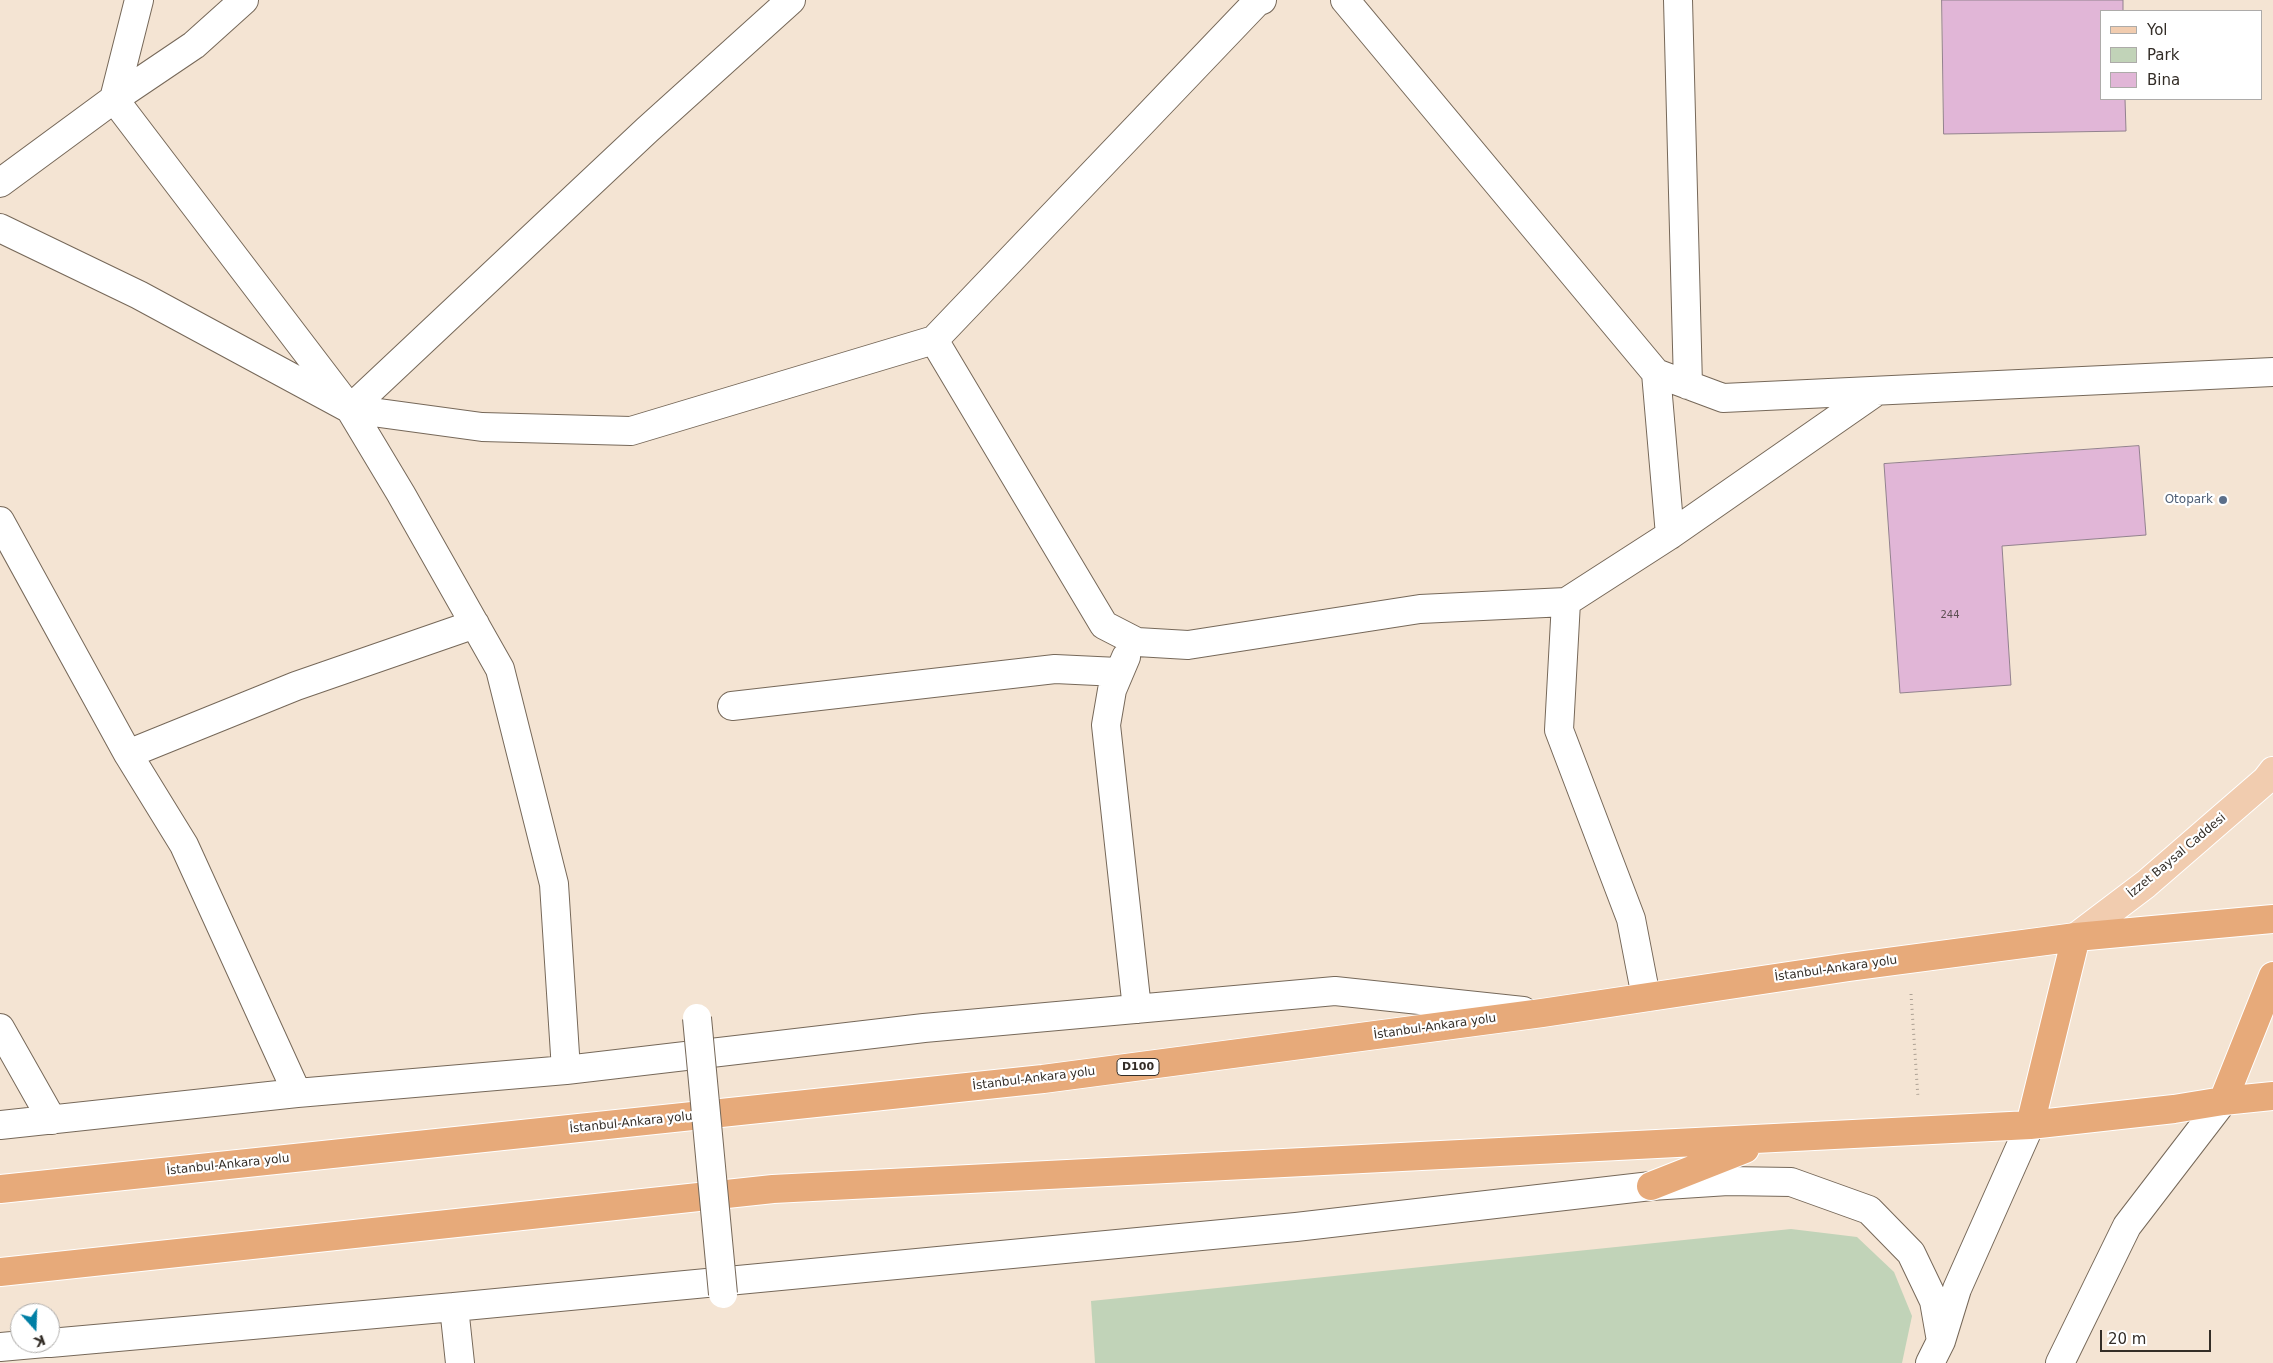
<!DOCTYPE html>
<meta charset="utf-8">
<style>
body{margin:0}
#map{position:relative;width:2273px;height:1363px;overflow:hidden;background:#f4e4d3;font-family:"DejaVu Sans",sans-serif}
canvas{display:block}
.legend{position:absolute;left:2100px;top:10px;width:162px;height:90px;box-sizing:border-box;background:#fff;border:1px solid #adaba9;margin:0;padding:6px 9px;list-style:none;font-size:15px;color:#332d27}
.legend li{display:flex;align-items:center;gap:10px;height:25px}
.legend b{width:25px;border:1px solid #adaba9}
.north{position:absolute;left:10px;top:1303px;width:50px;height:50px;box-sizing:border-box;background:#fff;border:1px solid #adaba9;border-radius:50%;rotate:160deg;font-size:14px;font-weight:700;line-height:20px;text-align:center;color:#332d27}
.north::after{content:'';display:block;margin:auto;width:18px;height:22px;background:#007fa5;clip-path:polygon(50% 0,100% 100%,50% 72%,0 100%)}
.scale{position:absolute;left:2100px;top:1330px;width:111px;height:22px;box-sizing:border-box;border:2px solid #332d27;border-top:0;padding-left:6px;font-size:15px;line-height:18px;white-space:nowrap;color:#332d27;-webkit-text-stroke:4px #fff;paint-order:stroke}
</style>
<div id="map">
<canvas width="2273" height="1363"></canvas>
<ul class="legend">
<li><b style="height:6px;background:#f1ccaf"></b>Yol</li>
<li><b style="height:14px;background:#c1d3b8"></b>Park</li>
<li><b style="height:14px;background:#e1b6d7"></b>Bina</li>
</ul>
<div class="north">K</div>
<div class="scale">20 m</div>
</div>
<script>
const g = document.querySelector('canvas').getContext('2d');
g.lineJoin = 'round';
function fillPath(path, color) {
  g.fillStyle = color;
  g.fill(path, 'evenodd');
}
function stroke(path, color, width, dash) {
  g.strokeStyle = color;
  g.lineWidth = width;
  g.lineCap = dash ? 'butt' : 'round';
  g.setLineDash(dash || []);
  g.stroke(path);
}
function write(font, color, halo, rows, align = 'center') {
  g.font = font + ' "DejaVu Sans",sans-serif';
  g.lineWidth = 4.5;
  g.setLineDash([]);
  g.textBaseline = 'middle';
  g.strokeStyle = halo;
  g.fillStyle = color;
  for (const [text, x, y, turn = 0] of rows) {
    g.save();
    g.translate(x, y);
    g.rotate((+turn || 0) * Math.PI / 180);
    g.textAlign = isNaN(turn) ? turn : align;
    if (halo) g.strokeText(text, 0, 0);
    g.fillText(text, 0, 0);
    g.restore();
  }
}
const green = new Path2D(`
 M1791 1229 1857 1237 1894 1272 1912 1316 1902 1363H1095L1091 1301Z`);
const building = new Path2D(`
 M1942 0H2123V11H2102V99H2125L2126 131 1944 134Z
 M2139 446 2146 535 2002 546 2011 685 1900 693 1884 464Z`);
const path = new Path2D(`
 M1911 994 1918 1098`);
const minor = new Path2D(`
 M139 0 114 99 350 409 401 494 500 669 554 884 566 1070
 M1345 0 1656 373 1723 398 2273 372
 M1678 0 1688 385
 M0 183 114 99 194 45 244 0
 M0 228 139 295 350 409 482 427 631 431 934 340 1257 2 1262 0
 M934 340 1104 625 1137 642 1188 645 1420 609 1566 602
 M1656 373 1670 535
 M350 409 647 130 791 0
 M0 521 128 754 184 845 297 1093
 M1126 657 1112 690 1106 725 1137 1009
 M732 706 1055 669 1118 672
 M128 754 296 686 475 624
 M1646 997 1631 919 1559 730 1566 602 1670 535 1877 391
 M0 1028 52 1120
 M0 1125 297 1093 566 1070 924 1028 1335 991 1523 1011
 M454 1307 460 1363
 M50 1343 454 1307 1296 1227 1651 1186 1728 1181 1791 1182 1869 1210 1911 1253 1934 1301 1941 1341
 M0 1347 45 1343
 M1930 1363 1941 1341 1957 1289 2030 1125
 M2060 1363 2127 1226 2223 1101`);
const major = new Path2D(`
 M2076 937 2146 884 2266 780 2273 771`);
const highway = new Path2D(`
 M2223 1101 2273 976
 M2030 1125 2076 937
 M1651 1186 1745 1149
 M0 1189 1043 1079 1542 1013 1849 967 2076 937 2273 919
 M0 1272 773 1189 2030 1125 2174 1109 2223 1101 2273 1096`);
const minorBridge = new Path2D(`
 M697 1018 723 1294`);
const markers = [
 [2223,500,5,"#5c6f8a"]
];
const numberNames = [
 ["244",1950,615]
];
const shields = [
 [1138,1067,42]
];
const shieldNames = [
 ["D100",1138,1067]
];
const serviceNames = [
 ["Otopark",2213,500]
];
const streetNames = [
 ["İzzet Baysal Caddesi",2177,856,-40],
 ["İstanbul-Ankara yolu",1836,969,-8],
 ["İstanbul-Ankara yolu",1435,1027,-8],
 ["İstanbul-Ankara yolu",1034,1079,-7],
 ["İstanbul-Ankara yolu",631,1123,-6],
 ["İstanbul-Ankara yolu",228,1165,-6]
];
fillPath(green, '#c1d3b8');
fillPath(building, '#e1b6d7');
stroke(building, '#92818e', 1);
stroke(minor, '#766859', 30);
stroke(major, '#fff', 30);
stroke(highway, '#fff', 30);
stroke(path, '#aea295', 3, [1, 4]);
stroke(minor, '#fff', 28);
stroke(major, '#f1ccaf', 28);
stroke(highway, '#e7aa7a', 28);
stroke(minorBridge, '#766859', 30, []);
stroke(minorBridge, '#fff', 28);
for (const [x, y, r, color] of markers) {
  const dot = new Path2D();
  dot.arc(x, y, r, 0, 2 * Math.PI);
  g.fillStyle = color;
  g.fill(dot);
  stroke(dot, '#fff', 2);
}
write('10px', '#5e4f53', null, numberNames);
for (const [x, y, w] of shields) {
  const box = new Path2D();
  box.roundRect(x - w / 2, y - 8.5, w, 17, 4);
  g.fillStyle = '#fff';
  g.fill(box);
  stroke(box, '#332d27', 1);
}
write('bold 11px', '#332d27', null, shieldNames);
write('12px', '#4e5e75', '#fff', serviceNames, 'right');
write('12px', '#332d27', '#fff', streetNames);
</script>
